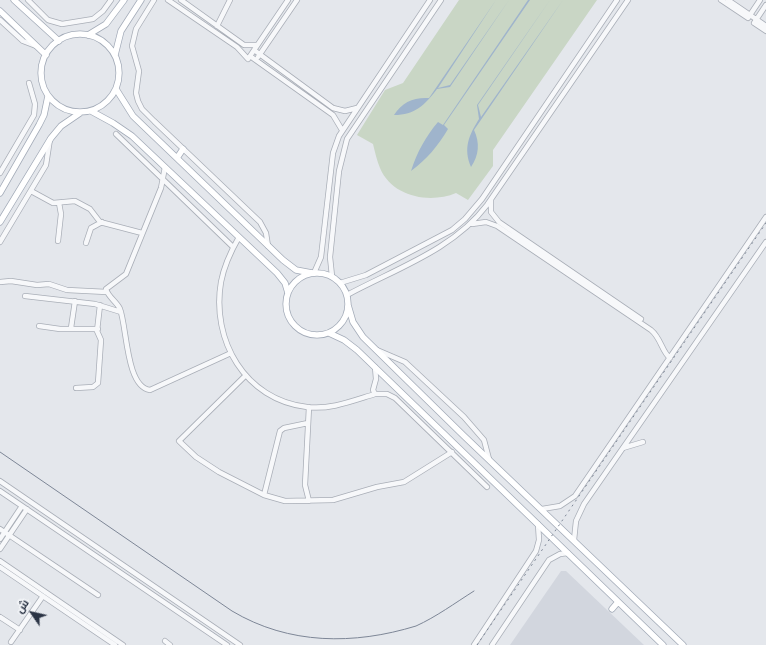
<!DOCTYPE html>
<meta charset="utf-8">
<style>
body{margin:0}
#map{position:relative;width:766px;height:645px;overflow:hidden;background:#e4e7ec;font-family:"Open Sans",Cairo,sans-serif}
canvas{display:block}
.north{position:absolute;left:12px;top:593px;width:40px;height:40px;-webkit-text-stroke:3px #f4f6f9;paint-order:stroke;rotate:304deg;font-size:11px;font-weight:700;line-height:16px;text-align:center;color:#2b3445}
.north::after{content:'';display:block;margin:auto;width:14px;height:18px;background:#2b3445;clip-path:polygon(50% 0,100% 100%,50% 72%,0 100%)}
</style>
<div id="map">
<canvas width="766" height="645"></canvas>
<div class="north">ش</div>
</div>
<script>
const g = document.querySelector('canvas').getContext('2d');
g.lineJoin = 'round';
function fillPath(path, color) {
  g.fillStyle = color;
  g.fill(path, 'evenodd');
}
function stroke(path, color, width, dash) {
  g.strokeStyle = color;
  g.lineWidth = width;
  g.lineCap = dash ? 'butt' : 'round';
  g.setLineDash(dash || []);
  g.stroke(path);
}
const built = new Path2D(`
 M561 571H566L644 645H510Z`);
const green = new Path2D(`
 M459 0H597L493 150V166L468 200 456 193C430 204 392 197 380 168 377 161 375 152 373 144L357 135 385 90 403 83Z`);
const water = new Path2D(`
 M496 0 438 88 450 85 509 0 450 87 437 89C425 105 415 115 394 115 402 102 414 97 429 98Z
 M528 0H530L444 125 448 129C438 146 427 159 411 171 417 152 426 136 438 122L443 125Z
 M550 0 478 105 481 117 563 0 474 130C480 143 479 155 471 167 463 148 469 135 479 119L477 105Z`);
const minor = new Path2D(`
 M28 0 48 20 62 24 93 19 103 11 111 0
 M154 0 136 29 132 46 139 71 136 93 138 101 142 109 154 121 260 222 266 233 268 246
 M168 0 237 47 248 59 288 0
 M181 0 244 45H257
 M721 0 748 18 760 0
 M728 0 766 26
 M766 5 754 23 766 31
 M0 20 23 41 36 46
 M217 26 230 0
 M254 50 333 108 345 111 357 108
 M250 56 333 115 342 130
 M258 57 297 0
 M116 134 233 247
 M165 167 161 188 126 274 106 289C108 297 117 302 120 309 127 327 126 387 150 390L231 353
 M0 173 34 115 35 104 29 83
 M31 191 53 203 75 201 90 209 100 222 142 233
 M491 200V212L499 222 641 319
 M472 224 486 222 497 226 651 330C661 338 662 352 670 358
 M239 237C231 251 224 266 221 282 211 340 245 400 307 407 330 410 352 401 375 394
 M58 241 61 214 59 203
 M0 242 46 165 50 139
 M86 243 91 228 102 222
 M314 273 321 257 333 153 339 136 430 0
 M332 276 330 257 339 171 347 139 441 0
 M0 282 11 281 37 285 49 284 67 290 107 292
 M340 283 366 275 452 230 465 219 482 199 617 0
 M347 295C395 269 453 250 487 205L628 0
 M25 296 95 304 121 312
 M39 326 60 329H98
 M71 328 75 301
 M377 350 405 362 464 417 484 440 489 459
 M375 367 376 379 373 390 375 394H387L395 398 487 487
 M245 376 179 441 196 457 219 472 264 495 285 501 333 500 377 487 404 482 452 452
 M76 388 93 387 98 383 101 340 97 331 100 305
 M623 448 643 442
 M0 481 240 645
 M0 491 227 645
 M264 495 280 431 284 428 308 423
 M309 501 305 485 309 407
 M542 509 560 506 575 496 766 217
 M0 529 98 595
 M0 539 22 506
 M574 540 576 521 584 504 766 242
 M0 549 27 509
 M0 561 123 645
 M0 567 115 645
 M0 617 20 630
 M165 641 170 645
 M11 642 43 596
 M474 645 536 551 539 540 538 524
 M492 645 549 560 560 554 568 553`);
const major = new Path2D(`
 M14 0 59 41
 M0 11 46 55
 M41 73a39 39 0 1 1 78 0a39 39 0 1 1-78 0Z
 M88 35 106 24 124 0
 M115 55 121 31 141 0
 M116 89 133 116 283 260 296 270 312 273
 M91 111 113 123 132 136 277 273 285 283 288 293
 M177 158 183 149
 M0 193 39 125 44 115 48 96
 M0 222 51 138 61 126 80 113
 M286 304a31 31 0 1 1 62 0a31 31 0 1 1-62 0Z
 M348 305 353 322 363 337 464 436 683 645
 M329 333 344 340 357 350 663 645
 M612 609 618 602`);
const tram = new Path2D(`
 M0 452 232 611C289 645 354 645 416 626 436 617 455 603 474 591`);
const rail = new Path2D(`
 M477 645 766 223`);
fillPath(built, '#d2d6de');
fillPath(green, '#c9d6c5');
fillPath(water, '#9fb4cc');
stroke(minor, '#a9aeb7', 6);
stroke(major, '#a3abb8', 7);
stroke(minor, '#f7f8fa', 4.5);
stroke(major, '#fff', 5.5);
stroke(tram, '#7d8696', 1);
stroke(rail, '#7d8696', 1, [2, 4]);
</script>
